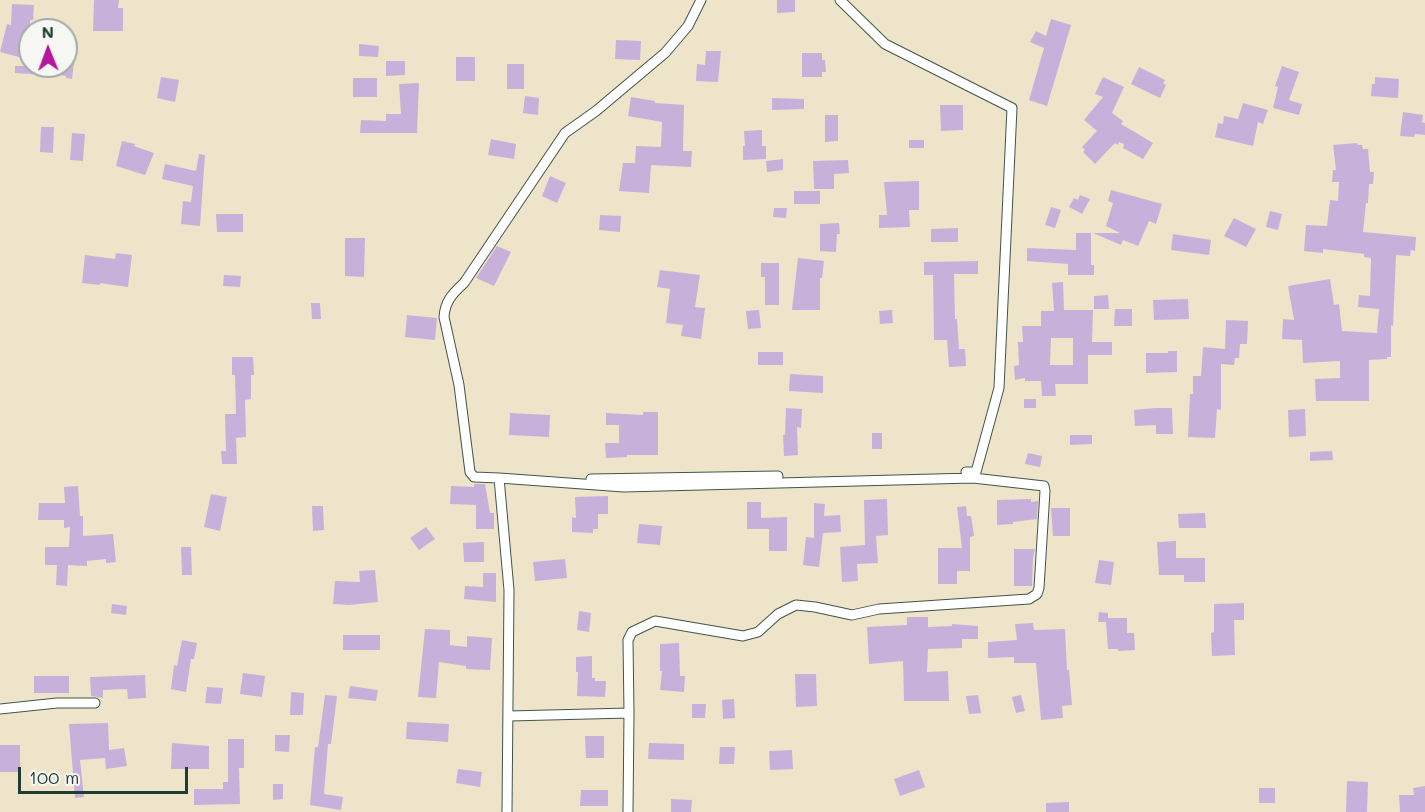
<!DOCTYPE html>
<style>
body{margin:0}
#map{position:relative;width:1425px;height:812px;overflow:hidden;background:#eee4ca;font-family:Mali,sans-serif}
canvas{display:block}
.north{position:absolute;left:18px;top:18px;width:60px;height:60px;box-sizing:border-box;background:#f6f6f2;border:2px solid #a0aca6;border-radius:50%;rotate:359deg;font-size:16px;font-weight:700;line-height:24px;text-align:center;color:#1f3d34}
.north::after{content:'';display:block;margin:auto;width:21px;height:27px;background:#b5179e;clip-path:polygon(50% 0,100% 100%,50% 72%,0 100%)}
.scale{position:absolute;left:18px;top:767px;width:170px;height:27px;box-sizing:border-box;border:3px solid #1f3d34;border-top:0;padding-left:8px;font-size:18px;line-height:21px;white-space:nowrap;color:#1f3d34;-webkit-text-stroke:4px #f6f6f2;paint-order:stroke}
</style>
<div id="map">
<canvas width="1425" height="812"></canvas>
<div class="north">N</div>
<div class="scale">100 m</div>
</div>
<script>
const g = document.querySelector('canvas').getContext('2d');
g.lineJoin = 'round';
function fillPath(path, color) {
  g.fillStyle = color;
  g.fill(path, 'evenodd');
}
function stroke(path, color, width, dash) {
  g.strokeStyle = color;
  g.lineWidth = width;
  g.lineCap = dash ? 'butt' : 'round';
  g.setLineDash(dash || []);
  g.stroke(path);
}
const building = new Path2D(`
 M94 0H119L118 8H123V31H93Z
 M777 0H795V12L777 13Z
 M12 4 34 5 33 20H30V60L0 52 7 24 11 25Z
 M1051 19 1071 25 1047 106 1029 100 1044 48 1030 42 1036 31 1046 36Z
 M616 40 641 41 640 60 615 59Z
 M359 44 379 46 378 57 359 56Z
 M66 47 76 48 72 79 66 78V76L48 73V75L15 73V66H66Z
 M706 51H721L718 82 696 81 697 64 705 65Z
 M802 53H822V60H825L826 72H822V77H802Z
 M456 57H475V81H456Z
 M386 61H405V75L386 76Z
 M507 64H524V89H507Z
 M1282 66 1299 72 1289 100 1302 104 1299 115 1273 108 1278 87 1275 86Z
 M1139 67 1165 80 1163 83 1166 85 1160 98 1131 84Z
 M161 77 179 80 175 102 157 98Z
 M1103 77 1124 87 1112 113 1123 121 1121 124 1153 143 1143 159 1123 148 1124 144 1119 142 1118 145 1115 143 1095 164 1083 152 1085 150 1082 147 1097 131 1084 120 1103 97 1095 94Z
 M1375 77 1399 79 1398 98 1371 96 1372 84H1375Z
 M353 78H377V97H353Z
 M419 83 417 133H360L361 120 386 121V114H401L399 84Z
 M525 96 539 98 538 115 523 113Z
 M631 97 655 101V103L684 105 683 151H692L691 167 651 165 649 193 619 191 623 163H635L636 146 661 147 662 122 628 116Z
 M772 98 804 99V109L772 110Z
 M1243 103 1268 110 1263 124 1258 122 1253 146 1215 137 1218 123 1223 124 1224 116 1238 119Z
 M940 105H963V130L941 131Z
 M1403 112 1423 115 1422 122 1425 123V135L1415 134 1414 137 1400 136Z
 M825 115H838V141L825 142Z
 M41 127H54L53 153 40 152Z
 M762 130V146H766V159L743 160V146H745L744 131Z
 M72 133 85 134 83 161 70 160Z
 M491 139 516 144 514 159 488 155Z
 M909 140H924V148H909Z
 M122 141 135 144 134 146 154 153 145 175 116 166Z
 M1357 143 1358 145H1362L1363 149H1368L1370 172H1374L1373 184H1369L1368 203H1366L1363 232 1416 237 1415 251 1411 250 1410 256 1396 255 1393 326 1391 325V357H1387V359L1369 360V401H1316L1315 379 1340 378V361L1303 363 1302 340 1282 339 1283 319 1294 320 1288 286 1330 279 1334 305 1339 304 1342 331 1377 333 1379 309 1358 307 1359 295 1370 296 1371 258 1364 257V254L1323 249V253L1304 251 1306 225 1327 226 1330 200 1338 201 1339 182H1332L1333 170H1336L1333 145Z
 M199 154 205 155 200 226 181 224 183 201 191 202 193 186 162 179 165 164 196 171Z
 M783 159V170L767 172 766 161Z
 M848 160 849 173 834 174V189H814L813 161Z
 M550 176 566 183 557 203 542 196Z
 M919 181V210H909L910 227 879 228V215H887L884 182Z
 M1111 190 1162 204 1156 224 1149 221 1138 246 1123 240 1121 245 1093 233H1120L1106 226 1113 203 1108 201Z
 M794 191H820V204H794Z
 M1080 195 1090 199 1082 214 1069 207 1074 198 1078 200Z
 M1051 207 1061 210 1055 228 1045 225Z
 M774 208H787L786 218 773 217Z
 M1270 211 1282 214 1278 230 1266 227Z
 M216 214H243V232H217Z
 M600 215 621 216 620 232 599 230Z
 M1234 218 1256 229 1246 247 1224 236Z
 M839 223 840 234H837L836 252 820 251V224Z
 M958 228V242H931V229Z
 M1076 233H1091V265H1094V275H1068V264L1027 261V248L1076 250Z
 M1173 234 1211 240 1209 255 1171 250Z
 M345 238H365L364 277 345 276Z
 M497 246 511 252 494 286 476 278Z
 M116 253 132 255 128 287 100 283V285L82 283 85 255 115 259Z
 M798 258 824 261 822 278H820V310H792Z
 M978 261V274H954L955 319H957L959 349H965L966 366 949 367 947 340H934L933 275H924V262Z
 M761 263H779V305H765V277H761Z
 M660 270 700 275 695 307 705 308 701 339 681 336 683 325 666 323 670 289 657 287Z
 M224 275 241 276 240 287 223 286Z
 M1063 282 1064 310H1093L1092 342H1112V355H1088V384H1055L1056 396H1042L1041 381H1025V378L1015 380 1014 366 1019 365 1018 342H1023L1022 326H1041V311H1054L1052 283ZM1051 338H1073V365H1050Z
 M1108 295 1109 309H1094V296Z
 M1188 299 1189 319 1154 320 1153 300Z
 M311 303H320L321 319H312Z
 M1115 309H1132V326H1114Z
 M759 310 761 328 748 329 746 311Z
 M892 310 893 323 880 324 879 311Z
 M407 315 437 318 435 340 405 337Z
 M1226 320 1248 321 1247 344H1240L1239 358H1235L1234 365 1221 364V410L1217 409 1215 438 1188 437 1190 394H1193V376H1201L1203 347 1225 349Z
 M1168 351H1177V372L1146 373V353H1168Z
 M758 352H783V365H758Z
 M232 357H253L254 375H251V399L245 400 246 437 236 438 237 464H222L221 451H226L225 414H236L235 375H232Z
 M790 374 823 376V393L789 391Z
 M1024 399H1036V408H1024Z
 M786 408 802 409 801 428 797 427 798 455 784 456 783 435H785Z
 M1155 408H1172L1173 434H1156V425L1135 426 1134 410Z
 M1305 409 1306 436 1289 437 1288 410Z
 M643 412H658V455H627V457L606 458 605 443H619V425H606V413L643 415Z
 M510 413 550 415 549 437 509 435Z
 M872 433H882V449H872Z
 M1070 435H1092V444L1070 445Z
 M1332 451 1333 460 1310 461V452Z
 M1028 453 1042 456 1040 467 1025 464Z
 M474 484H485L490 513H494V529H476V505L450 504 451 486 474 487Z
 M78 486 80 516H83V536L113 534 116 562 106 563V559L87 561V566L68 565 67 586 56 585 57 565H45V547H69L70 527 64 528V520H38L39 503H65L64 487Z
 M211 494 227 497 220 531 204 527Z
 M608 496V514H598V529H593V533L572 532V517L576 518 575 497Z
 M887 499 888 535 876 536 878 563 857 564 858 581 842 582 840 547 865 545 864 500Z
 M1031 499V502L1038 501 1037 519 1013 522V524L997 525V500Z
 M747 502H761V518L787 517V551H769V529H747Z
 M814 503 825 504 824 516 840 515 841 532 823 533 819 567 803 565 806 537 814 538Z
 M312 506H323L324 530 313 531Z
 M966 506 967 516H971L974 536 970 537V571H957V584H938V548H962L957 507Z
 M1051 508H1070V536H1053Z
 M1205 513 1206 528H1179L1178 514Z
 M639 524 662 526 660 545 637 543Z
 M426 527 435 539 419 550 410 538Z
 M1176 541V558H1205V582H1184V575H1159L1157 542Z
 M484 542V562H464L463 543Z
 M181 547H191L192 575H182Z
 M1014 549H1035L1033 558 1032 586H1014Z
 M565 559 567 578 535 581 533 562Z
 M1099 560 1114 562 1111 585 1095 583Z
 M375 570 378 602 349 605 333 604 335 581 360 582 359 571Z
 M483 573H496V602L464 599 465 586 483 587Z
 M1244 603V620H1234L1235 655 1212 656 1211 633 1214 632V604Z
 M112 604 127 606 126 615 111 613Z
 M579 611 591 613 589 632 577 630Z
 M1099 612 1108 613V618H1127V633H1134L1135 650 1118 651V649H1108L1106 622H1098Z
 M907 617H928V627L952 626V624L978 626V639H962V648L928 649 927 672 948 671 949 701H904L903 661 869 664 867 627 907 625Z
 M1033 623 1034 630 1065 629 1067 670H1069L1072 705 1062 706 1063 718 1041 720 1036 663H1014V657L988 658V642L1017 640 1015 624Z
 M425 629 450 630V645L467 647V636L492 638 490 670 466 669V666L439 662 436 698 418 697Z
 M343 635H380V650H343Z
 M182 640 197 643 194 659H191L186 692 171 689 174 665 177 666Z
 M679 643 680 676H685L684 692 660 690 662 671H660V644Z
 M592 656V678H595V681H606L605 697 577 696 578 672H576V657Z
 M243 673 265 676 262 697 240 694Z
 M795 674H816L817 706 796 707Z
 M145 675 146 698 128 699 127 689 103 690V698L91 696 90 677Z
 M34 676H69V693H34Z
 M350 686 378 690 376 701 348 698Z
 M207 687 223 688 221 704 205 703Z
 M291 692 304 693 303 715H290Z
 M325 695 337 696 331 744H328L324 794 343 797 341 810 310 805 315 747H318Z
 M978 695 981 713 969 714 966 696Z
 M1021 695 1025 711 1016 713 1012 697Z
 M734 699 735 718 723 719 722 700Z
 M692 704H706L705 718H692Z
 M407 722 449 724 448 742 406 739Z
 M108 723 109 750 124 748 127 766 106 769 105 758 80 760 84 797 75 798 69 724Z
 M275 735H290L289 752 275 751Z
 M585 736H604V758H586Z
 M228 739H244V768H239L240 804 194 805V789H223V782H228Z
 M172 743 209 746V769H171Z
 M649 743 684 744V760L648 759Z
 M0 745H20V772H0Z
 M720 747H735L734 764H719Z
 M792 750 793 769 770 770 769 751Z
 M458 769 482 772 480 787 456 783Z
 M919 770 925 787 900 796 894 779Z
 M1347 781 1368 782 1367 812H1346Z
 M273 784H283V799L273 800Z
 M1425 786V812H1400L1399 795H1414L1413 788Z
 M1259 788H1275V803H1259Z
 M581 790H608V806H580Z
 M671 799 692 800 691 812H671Z
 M1069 802V812H1046V803Z`);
const street = new Path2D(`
 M840 0 885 44 1012 108 999 388 976 472H966
 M499 478 624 487 973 478 1044 486 1045 491 1039 588 1037 594 1029 599 879 609 852 615 815 607 796 605 778 614 758 632 743 636 655 621 632 632 628 640 629 713
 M591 479 778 476
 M0 709 57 703H95
 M509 716 629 713 628 812
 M507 812 509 590 499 478 474 477 470 472 459 385 444 317C445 301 453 293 464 283L565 133 596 111 665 53 688 26 701 0`);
fillPath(building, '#c7b1db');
stroke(street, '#3e564a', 11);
stroke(street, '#fff', 9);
</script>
